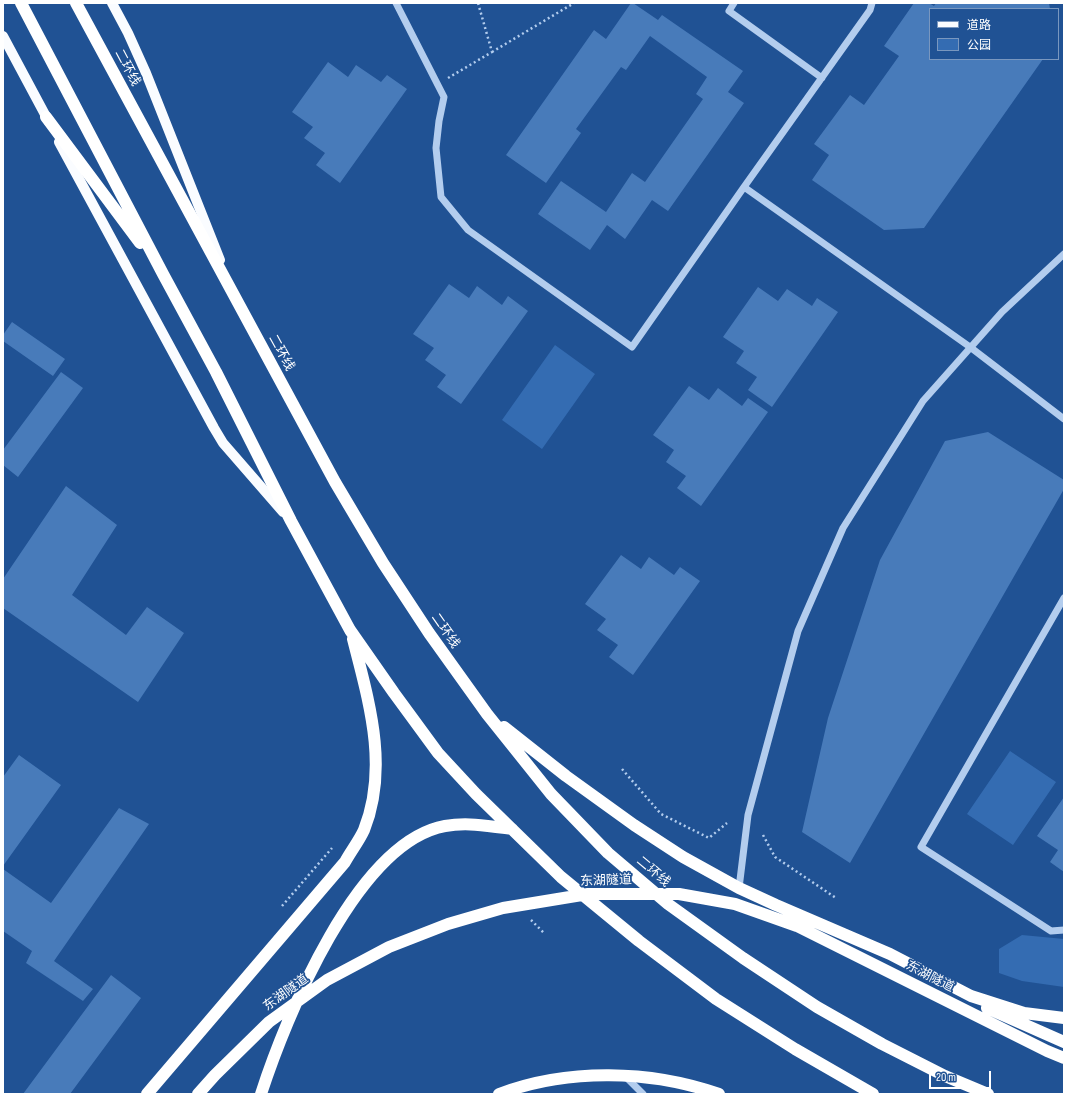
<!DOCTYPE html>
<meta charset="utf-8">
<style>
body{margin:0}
#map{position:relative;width:1067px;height:1097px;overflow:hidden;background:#205294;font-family:"Sofia Sans Condensed","Noto Sans SC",sans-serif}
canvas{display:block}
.frame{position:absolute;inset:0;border:4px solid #fff;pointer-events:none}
.legend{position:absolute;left:929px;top:8px;width:130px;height:52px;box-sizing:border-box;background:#205294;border:1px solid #7997bf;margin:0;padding:5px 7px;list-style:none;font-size:12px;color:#fff}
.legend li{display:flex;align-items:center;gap:8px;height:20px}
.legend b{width:20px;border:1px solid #7997bf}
.scale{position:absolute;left:929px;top:1071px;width:62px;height:18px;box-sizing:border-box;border:2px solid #fff;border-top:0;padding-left:5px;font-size:12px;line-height:14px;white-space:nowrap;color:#fff;-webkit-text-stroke:3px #205294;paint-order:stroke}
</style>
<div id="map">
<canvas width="1067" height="1097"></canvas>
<div class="frame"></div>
<ul class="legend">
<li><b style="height:5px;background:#fafcff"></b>道路</li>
<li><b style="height:11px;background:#346cb2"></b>公园</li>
</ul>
<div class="scale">20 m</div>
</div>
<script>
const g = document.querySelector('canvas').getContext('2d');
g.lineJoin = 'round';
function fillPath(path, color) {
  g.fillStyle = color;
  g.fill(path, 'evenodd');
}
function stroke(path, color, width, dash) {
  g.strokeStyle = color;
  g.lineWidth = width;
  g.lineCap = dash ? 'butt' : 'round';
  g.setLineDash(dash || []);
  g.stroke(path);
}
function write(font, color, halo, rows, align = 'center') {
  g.font = font + ' "Sofia Sans Condensed","Noto Sans SC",sans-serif';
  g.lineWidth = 3.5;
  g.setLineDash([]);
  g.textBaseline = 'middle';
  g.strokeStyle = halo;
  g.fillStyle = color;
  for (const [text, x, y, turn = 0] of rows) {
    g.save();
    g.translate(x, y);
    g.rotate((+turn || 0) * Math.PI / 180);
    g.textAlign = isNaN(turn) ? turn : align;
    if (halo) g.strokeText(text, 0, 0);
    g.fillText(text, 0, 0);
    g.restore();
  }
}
const green = new Path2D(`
 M555 345 595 374 542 449 502 420Z
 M1010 751 1056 782 1013 845 967 814Z
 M1022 935 1064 939V987L1022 981 999 973V949Z`);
const building = new Path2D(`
 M631 3H633L658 20 662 15 743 71 728 92 744 103 668 211 652 200 625 239 607 225 590 250 538 214 561 181 606 212 632 173 645 182 703 99 696 94 707 77 650 36 626 70 621 67 576 129 581 133 546 183 506 155 594 30 606 39Z
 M914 3H929L934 6 936 3H1049L1050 9H930V59H1043L924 228 884 230 812 180 829 155 814 144 850 95 864 105 899 56 884 46Z
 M328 62 348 77 356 65 381 82 387 75 407 89 340 183 316 165 325 153 304 138 313 127 292 112Z
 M449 284 469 298 477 286 502 305 508 296 528 311 461 404 437 387 446 375 425 360 434 348 413 334Z
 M758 287 778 301 787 289 812 306 817 298 838 312 772 407 748 390 757 377 736 363 744 351 723 337Z
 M12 322 65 359 53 376 3 341V335Z
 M61 372 83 388 18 477 3 465V450Z
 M689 386 709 400 718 388 742 406 748 398 768 412 701 506 677 488 686 476 666 462 674 450 653 435Z
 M988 432 1064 480V489L850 863 802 832 828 718 880 560 945 441Z
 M66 486 117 525 72 595 126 635 147 607 184 633 138 702 3 608V579Z
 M621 555 641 569 649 557 674 575 680 567 700 581 633 675 609 657 618 645 597 630 606 619 585 604Z
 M19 755 61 785 3 866V777Z
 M1064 797V872L1050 862 1058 850 1037 836Z
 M119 808 149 824 54 961 93 989 83 1001 26 963 32 951 3 931V869L51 903Z
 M111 975 141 998 70 1094H23Z`);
const path = new Path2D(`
 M492 52 574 3
 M448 78 492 52 478 3
 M622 769 661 814 709 838 727 823
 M763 835 775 857 836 898
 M282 906 332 848
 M531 920 544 933`);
const minor = new Path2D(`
 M396 3 444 97 439 121 436 148 441 197 468 230 632 347 744 187
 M734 3 729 11 822 78
 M872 3 870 10 744 187 970 347 1064 419
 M1064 598 921 847 1051 931 1064 930
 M739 888 748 815 798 631 843 528 923 401 1002 312 1064 254
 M625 1076 643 1094`);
const major = new Path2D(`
 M112 3 128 33 146 73 220 260
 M3 36 49 122
 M59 142 214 428 223 443 283 512`);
const highway = new Path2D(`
 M21 3 163 274 216 372 291 521 350 630 394 693 438 753 476 794 561 877 639 941 716 999 795 1049 873 1094
 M76 3 335 482 383 563 429 633 487 714 551 794 608 853 668 904 743 958 817 1007 882 1044 945 1076 988 1094
 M46 117 140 243
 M504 727 566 776 634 825 683 857 739 888 776 905 890 954 971 996 1024 1013 1064 1018
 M987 1008 1064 1042
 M147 1094 345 862C351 851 359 841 364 830 389 767 369 702 353 639
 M198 1094 215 1075 269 1022 327 980 389 947 448 924 503 908 588 894H679L735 904 797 926 1047 1051 1064 1058
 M261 1094C286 1017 357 842 445 826 467 822 490 826 512 829
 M499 1094C568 1068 650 1070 719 1094`);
const streetNames = [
 ["二环线",127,68,62],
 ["二环线",281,353,61],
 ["二环线",445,631,55],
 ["二环线",653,872,40],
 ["东湖隧道",606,881,-2],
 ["东湖隧道",930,977,27],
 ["东湖隧道",286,993,-36]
];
fillPath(green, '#346cb2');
fillPath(building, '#487bba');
stroke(path, '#b3cdee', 2.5, [2, 3]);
stroke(minor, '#b3cdee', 7);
stroke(major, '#fafcff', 10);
stroke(highway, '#fff', 12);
write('13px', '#fff', '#205294', streetNames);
</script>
